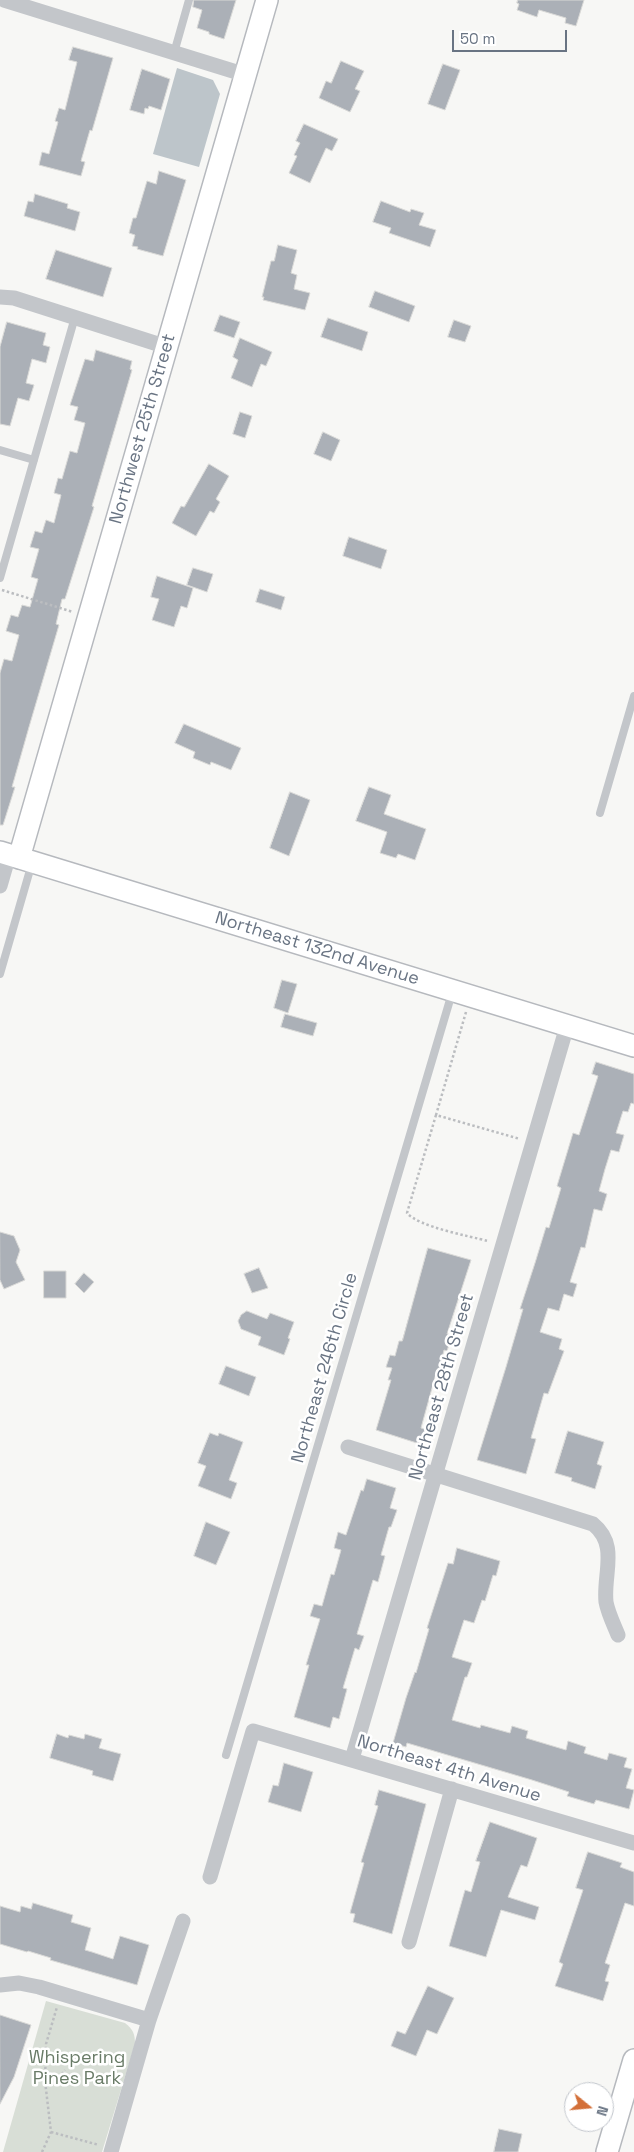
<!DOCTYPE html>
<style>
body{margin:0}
#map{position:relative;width:634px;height:2152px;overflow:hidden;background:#f7f7f5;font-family:"Space Grotesk",sans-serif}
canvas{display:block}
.north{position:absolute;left:564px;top:2082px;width:50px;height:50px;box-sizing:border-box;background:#fff;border:1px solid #c3c7cd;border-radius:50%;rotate:107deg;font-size:14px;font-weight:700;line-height:20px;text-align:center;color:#697483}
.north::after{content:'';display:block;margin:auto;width:18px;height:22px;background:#d36f38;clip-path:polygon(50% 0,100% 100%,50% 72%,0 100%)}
.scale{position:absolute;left:452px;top:30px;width:115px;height:22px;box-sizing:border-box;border:2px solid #697483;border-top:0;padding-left:6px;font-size:15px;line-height:18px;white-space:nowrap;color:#697483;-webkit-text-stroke:4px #fff;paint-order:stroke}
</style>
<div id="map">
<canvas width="634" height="2152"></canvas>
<div class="north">N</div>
<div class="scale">50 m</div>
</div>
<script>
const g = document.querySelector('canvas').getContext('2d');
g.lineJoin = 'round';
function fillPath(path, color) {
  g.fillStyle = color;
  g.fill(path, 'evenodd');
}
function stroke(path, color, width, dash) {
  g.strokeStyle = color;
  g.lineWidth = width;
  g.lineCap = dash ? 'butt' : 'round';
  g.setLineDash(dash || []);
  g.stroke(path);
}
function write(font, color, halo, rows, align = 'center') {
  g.font = font + ' "Space Grotesk",sans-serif';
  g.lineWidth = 5;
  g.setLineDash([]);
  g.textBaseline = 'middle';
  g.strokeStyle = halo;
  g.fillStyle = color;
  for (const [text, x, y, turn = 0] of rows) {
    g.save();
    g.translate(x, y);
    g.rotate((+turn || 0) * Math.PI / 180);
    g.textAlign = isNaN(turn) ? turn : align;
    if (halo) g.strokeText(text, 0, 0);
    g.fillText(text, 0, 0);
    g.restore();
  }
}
const green = new Path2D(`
 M46 2001 125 2023C133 2029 135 2034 135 2044L102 2152H3Z`);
const water = new Path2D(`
 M177 68 213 80 220 94 199 167 153 154Z`);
const building = new Path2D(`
 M194 0H236L224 39 209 34V32L197 28 202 10 193 7Z
 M518 0H584L576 26 565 23 566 18 539 10 537 17 517 10 519 4 517 3Z
 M73 47 113 58 92 131 90 130 81 161 85 162 81 176 39 165 42 152 49 154 58 122 55 121 59 108 65 110 77 62 69 60Z
 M341 61 364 71 355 89 360 91 350 112 319 98 326 81 331 83Z
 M443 64 460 70 445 110 428 104Z
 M142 69 170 79 161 110 149 106 148 109 145 108 144 114 130 110Z
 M304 124 338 139 332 151 326 148 310 183 289 173 297 156 294 155 300 143 296 141Z
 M159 171 186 180 163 256 137 249 138 247 132 246 135 235 129 233 133 218H136L147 181 156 184Z
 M35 194 68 204 67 208 80 212 75 231 24 216 28 201 33 202Z
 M381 201 410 212 411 209 424 213 419 225 436 230 430 247 389 233 391 228 373 222Z
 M278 245 297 250 291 273 297 275 294 289 310 293 305 310 263 300 264 297H262L271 261H274Z
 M56 250 112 268 103 297 46 279Z
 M375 291 415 306 409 322 369 307Z
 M220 315 240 322 234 338 214 331Z
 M328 318 368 332 362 351 321 337Z
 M454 320 471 326 465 342 448 337Z
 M7 322 46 333 43 345 50 347 46 363 32 359 26 383 34 385 29 401 18 398 10 426 0 424V347Z
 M240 338 272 352 266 366 261 364 252 387 231 378 238 360 233 357Z
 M96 350 132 361 130 369 132 370 92 506 94 507 65 599H62L56 624 59 625 29 727 12 787H15L3 825H0V673L4 659 12 661 19 635 6 631 11 615 18 617 22 605 30 607 38 579 31 577 39 549 30 547 35 531 42 533 46 520 54 523 61 495 54 493 58 478 62 479 70 451 77 453 85 423 74 420 78 407 70 405 85 359 93 361Z
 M240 412 252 416 245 438 233 434Z
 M323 432 340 440 331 461 314 454Z
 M209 464 229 476 216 499 220 502 214 513 210 511 196 536 172 523 181 506 184 507Z
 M349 537 387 550 381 569 343 556Z
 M193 568 213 574 207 592 187 585Z
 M157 576 193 588 187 608 181 606 174 627 152 620 159 599 151 597Z
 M260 589 285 597 281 610 256 602Z
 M184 724 241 748 231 770 211 762 210 765 193 758 195 752 175 743Z
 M369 787 391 795 384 814 426 829 415 860 398 854 396 858 380 853 387 832 356 821Z
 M290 792 310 800 289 856 270 848Z
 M282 980 297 984 288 1013 274 1008Z
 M285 1014 317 1023 313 1036 281 1027Z
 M596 1062 634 1074V1104L631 1103 628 1112 623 1111 616 1133 624 1135 619 1152 611 1150 605 1169 599 1191 607 1194 602 1211 594 1209 585 1248 581 1247 570 1282 577 1284 573 1297 564 1294 559 1311 548 1308 540 1332 562 1339 559 1349 564 1351 548 1394 544 1393 531 1438 536 1439 526 1474 477 1460 506 1367 523 1309H520L535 1263 546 1227 549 1228 561 1188 557 1186 573 1133 579 1135 598 1076 592 1074Z
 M0 1232 14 1236 20 1250 16 1262 25 1280 4 1289 0 1280Z
 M428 1248 471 1260 447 1334 452 1335 447 1351 444 1350 439 1371 437 1370 421 1428 425 1429 420 1444 376 1430 391 1380H388L392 1368 386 1367 390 1355 395 1356 399 1341H402Z
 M259 1268 268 1288 252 1293 244 1274Z
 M44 1271H66V1298H44Z
 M84 1273 94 1282 84 1293 75 1284Z
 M247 1311 267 1319 270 1313 294 1322 288 1338 290 1339 284 1355 258 1345 261 1337 241 1329 238 1321 241 1315Z
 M226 1366 256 1377 249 1396 219 1384Z
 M568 1431 604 1442 597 1464 602 1466 595 1489 571 1481 572 1478 555 1473Z
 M210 1433 218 1436 219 1433 243 1442 229 1480 237 1483 231 1499 198 1486 206 1466 198 1463Z
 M367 1479 396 1488 390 1508 397 1510 391 1527H389L381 1555 385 1556 378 1582 373 1580 357 1634 364 1636 359 1650 355 1648 343 1688 347 1689 339 1719 333 1717 330 1728 294 1717 309 1665H306L320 1619 310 1616 314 1604 322 1606 331 1574 334 1575 341 1550 334 1548 338 1532 346 1535 361 1490 363 1491Z
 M206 1522 230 1532 216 1565 194 1556Z
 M457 1548 500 1561 496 1576 493 1575 485 1601 482 1600 474 1623 464 1620 452 1657 472 1663 467 1677H465L452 1720 480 1728 481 1725 510 1733 512 1726 528 1731 526 1738 566 1750 568 1741 586 1747 584 1753 607 1760 609 1753 627 1758 624 1767 632 1769 626 1788 634 1790 629 1809 596 1800 594 1804 567 1796 569 1792 532 1780 407 1743 406 1747 393 1743 406 1698 415 1672 416 1673 429 1629 427 1628 448 1563 453 1564Z
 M57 1734 68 1738 69 1735 84 1739 85 1734 102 1739 99 1748 121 1754 113 1781 92 1775 93 1771 50 1758Z
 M284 1763 313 1772 301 1812 268 1802 273 1785 278 1786Z
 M379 1790 426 1804 392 1934 353 1922 355 1914 350 1913 364 1863 361 1862 365 1849 378 1806 375 1805Z
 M490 1822 537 1838 527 1867 521 1865 508 1897 539 1907 535 1920 501 1910 486 1957 449 1946 465 1890 471 1892 480 1862 476 1861Z
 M588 1852 622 1863 620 1867 634 1872V1906L625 1903 605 1963 610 1965 605 1981 609 1982 603 2001 555 1986 563 1964 559 1962 583 1890 576 1888Z
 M33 1903 73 1915 71 1922 91 1928 85 1950 92 1952 113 1959 120 1936 149 1945 137 1985 50 1960 51 1958 28 1951 27 1952 0 1944V1906L20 1912 21 1906 31 1909Z
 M428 1986 454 1998 437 2034 427 2030 416 2056 391 2046 397 2031 405 2034Z
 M0 2015 31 2025 14 2077 0 2104Z
 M499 2129 522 2134 518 2152H494Z`);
const path = new Path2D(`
 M2 590 73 612
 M466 1012 436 1115 520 1139
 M436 1115 407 1213C419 1227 469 1236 488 1241
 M45 2081 58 2080 65 2070
 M51 2132 99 2145
 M42 2152 51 2132 45 2081 46 2044 57 2007`);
const lane = new Path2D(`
 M174 53 189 0
 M0 450 34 460
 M0 578 75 317
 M600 813 634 696
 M0 974 32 863
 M226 1755 452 993`);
const street = new Path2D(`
 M4 0 246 75
 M0 297 14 298 167 347
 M0 886 9 855
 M348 1447 593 1524C619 1545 603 1574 606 1602 608 1613 614 1625 618 1635
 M352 1759 567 1026
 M210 1877 253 1731 634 1843
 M409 1942 452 1789
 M0 1985 19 1983 39 1987 149 2020
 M111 2152 149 2020 183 1921`);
const secondary = new Path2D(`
 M0 852 634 1046
 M19 858 267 0
 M607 2152 634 2060`);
const streetNames = [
 ["Northwest 25th Street",143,429,-74],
 ["Northeast 132nd Avenue",317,949,17],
 ["Northeast 246th Circle",325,1368,-74],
 ["Northeast 28th Street",442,1387,-74],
 ["Northeast 4th Avenue",449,1769,17]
];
const parkNames = [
 ["Whispering",77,2058],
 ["Pines Park",77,2079]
];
fillPath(green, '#d8ded6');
fillPath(water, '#bdc5ca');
fillPath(building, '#abb0b7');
stroke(building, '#d9d9d7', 1);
stroke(secondary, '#b6b9be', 24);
stroke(path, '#bbbdc0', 2.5, [2.5, 2.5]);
stroke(lane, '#c3c6ca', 8);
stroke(street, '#c3c6ca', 15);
stroke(secondary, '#fff', 21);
write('18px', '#697483', '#fff', streetNames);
write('18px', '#697b67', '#fff', parkNames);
</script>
